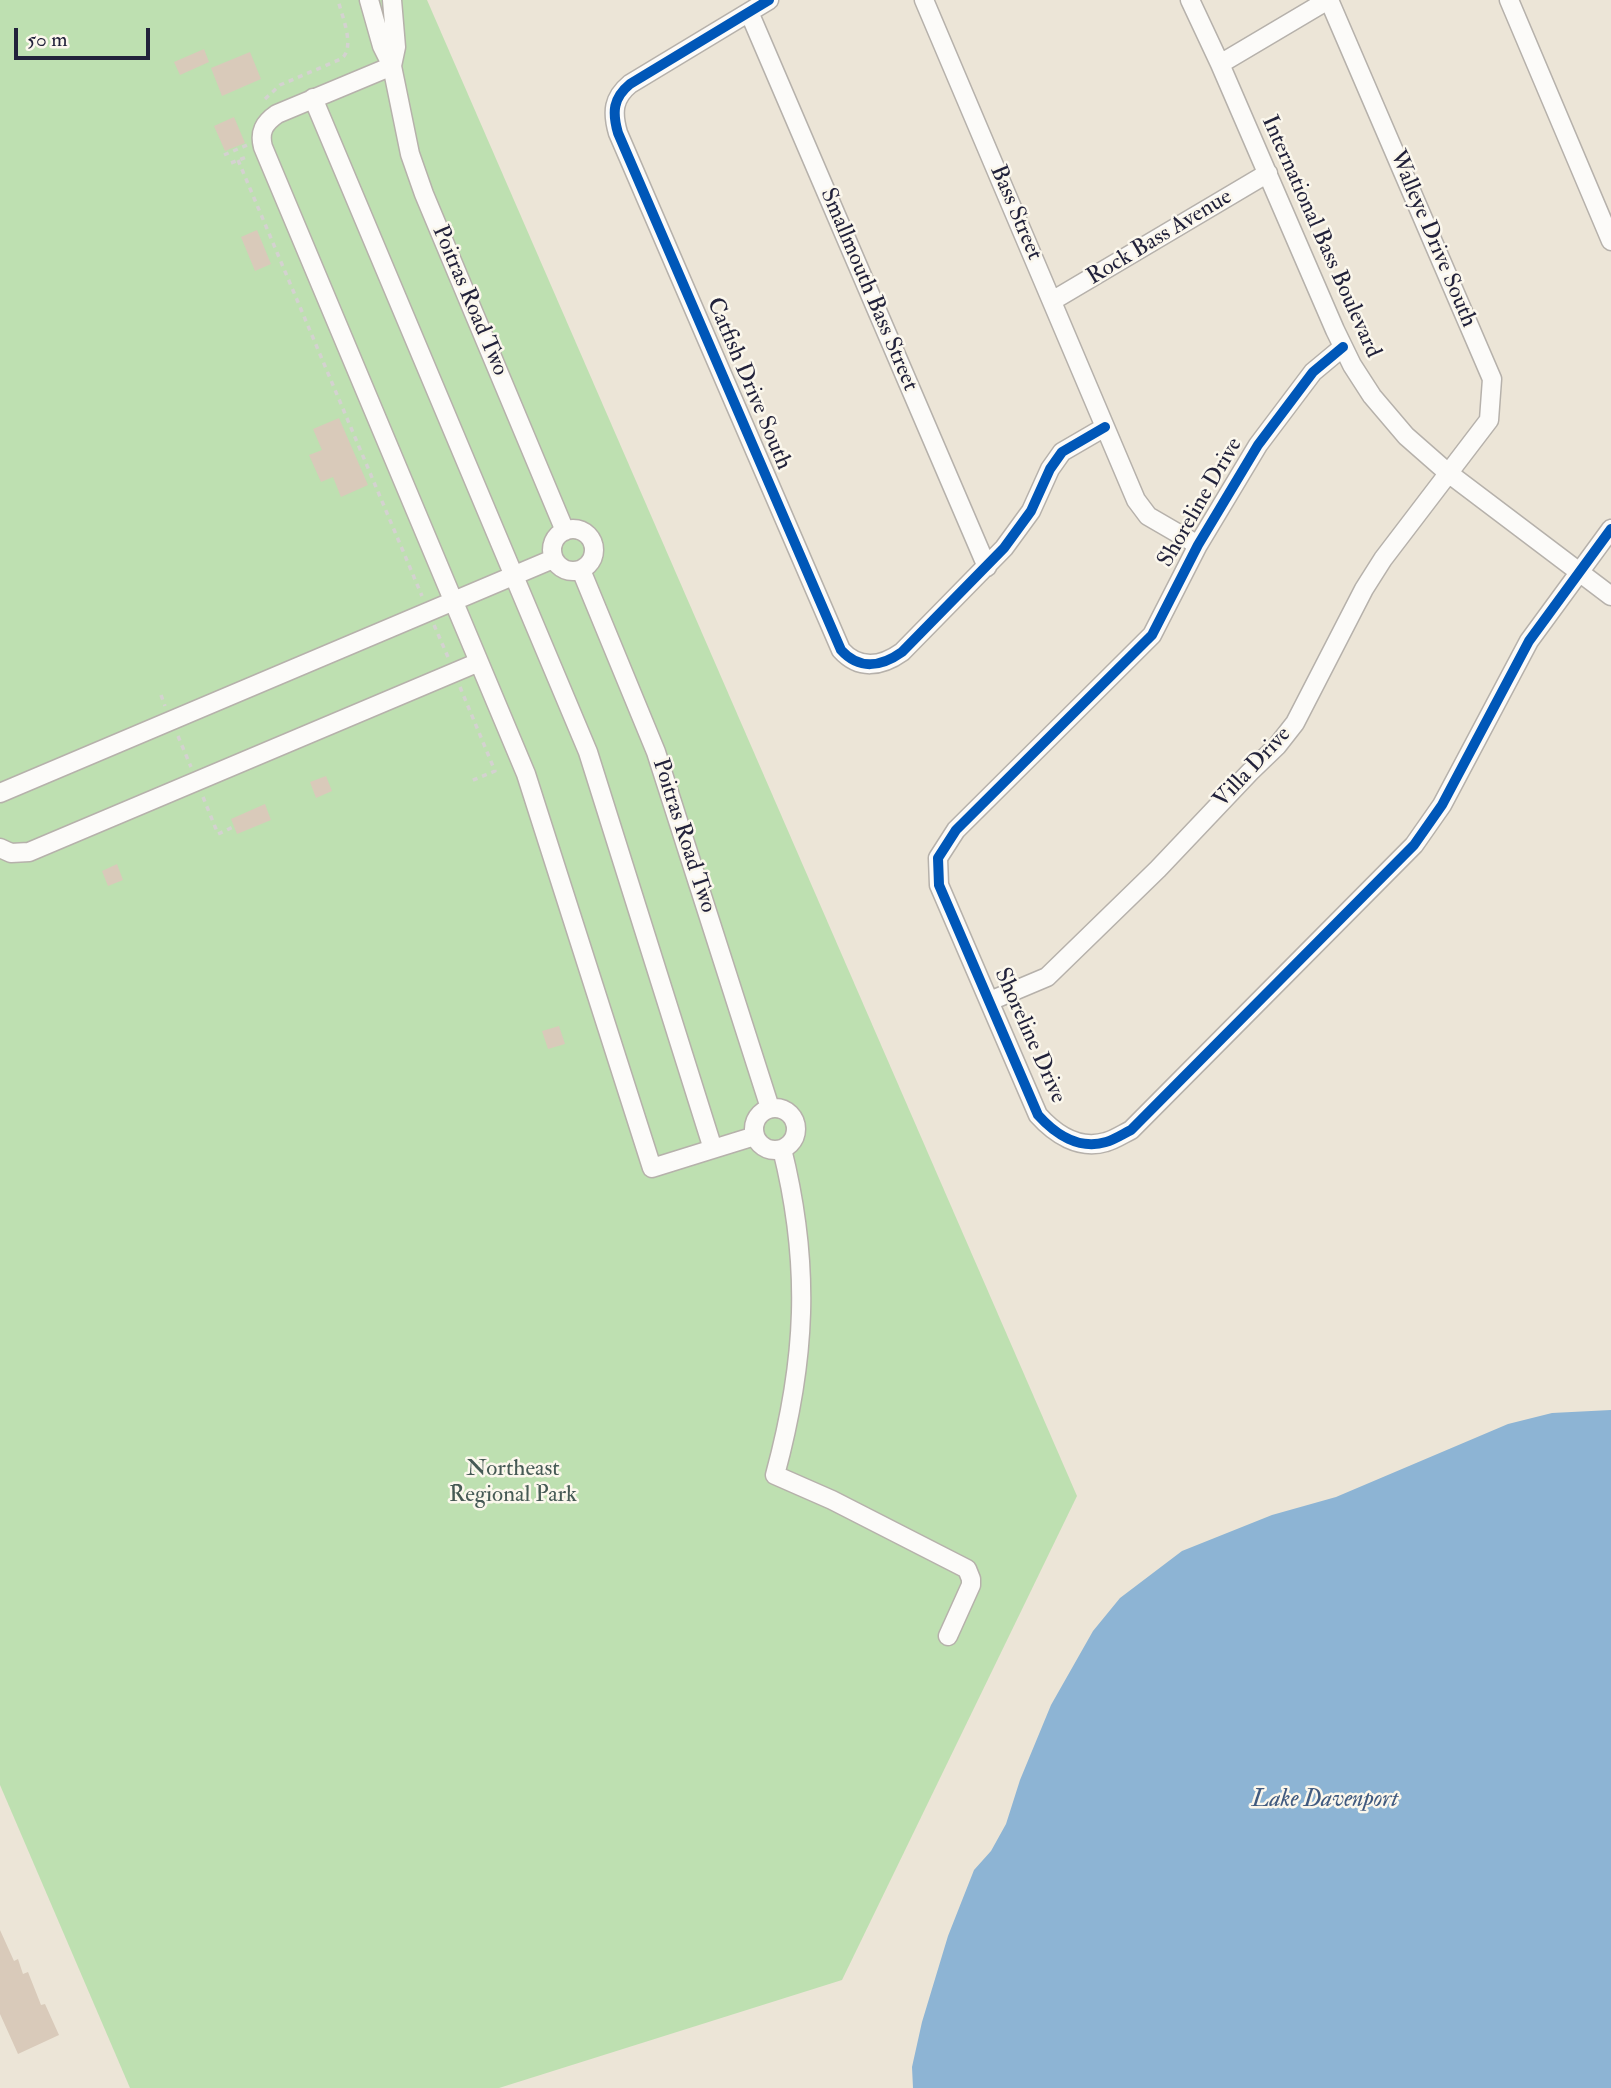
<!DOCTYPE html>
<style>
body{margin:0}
#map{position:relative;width:1611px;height:2088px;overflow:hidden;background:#ece5d7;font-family:"IM FELL Double Pica",serif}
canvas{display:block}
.scale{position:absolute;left:14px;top:28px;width:136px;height:32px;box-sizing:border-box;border:4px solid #22223b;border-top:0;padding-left:9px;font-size:21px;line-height:24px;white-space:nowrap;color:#22223b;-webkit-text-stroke:5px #fbf7ec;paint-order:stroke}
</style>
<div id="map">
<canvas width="1611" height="2088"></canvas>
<div class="scale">50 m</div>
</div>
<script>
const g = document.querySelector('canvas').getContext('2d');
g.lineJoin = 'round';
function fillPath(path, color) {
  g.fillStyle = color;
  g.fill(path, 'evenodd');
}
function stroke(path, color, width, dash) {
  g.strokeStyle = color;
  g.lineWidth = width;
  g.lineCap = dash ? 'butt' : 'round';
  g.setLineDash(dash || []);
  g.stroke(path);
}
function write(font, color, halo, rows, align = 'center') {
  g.font = font + ' "IM FELL Double Pica",serif';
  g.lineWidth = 5;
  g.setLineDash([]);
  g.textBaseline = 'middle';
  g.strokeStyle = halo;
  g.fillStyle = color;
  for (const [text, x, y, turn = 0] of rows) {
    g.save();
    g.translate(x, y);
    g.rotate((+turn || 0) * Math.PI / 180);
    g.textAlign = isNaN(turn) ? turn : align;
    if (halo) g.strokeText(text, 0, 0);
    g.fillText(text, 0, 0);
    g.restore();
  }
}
const green = new Path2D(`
 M0 0H427L1077 1496 842 1980 499 2088H130L0 1785Z`);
const water = new Path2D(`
 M1611 1410V2088H913L912 2067 922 2022 948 1936 974 1870 991 1851 1006 1824 1020 1780 1051 1705 1093 1631 1120 1598 1182 1551 1272 1515 1336 1497 1508 1424 1552 1413Z`);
const building = new Path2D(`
 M204 49 209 62 180 75 174 62Z
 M250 52 261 79 222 96 211 68Z
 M234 117 245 143 225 151 214 126Z
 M257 230 271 264 255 271 241 237Z
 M339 418 368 485 341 497 333 477 321 482 309 455 322 450 313 429Z
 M326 776 332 791 316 798 310 782Z
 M265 804 271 820 237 834 231 819Z
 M117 864 123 880 108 886 102 871Z
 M559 1026 565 1044 548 1049 542 1031Z
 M0 1930 14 1961 18 1959 23 1974 28 1972 41 2005 45 2004 59 2035 18 2054 0 2014Z`);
const path = new Path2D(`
 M265 99 280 85 341 59C356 48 342 16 338 0
 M224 155 247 145
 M238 160 422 596
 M231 163 249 156
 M434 625 448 657
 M460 687 495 771 471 781
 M161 695 165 706
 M178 736 191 767
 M203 797 218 834 233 827`);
const minor = new Path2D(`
 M369 0 382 46 392 66 410 154 424 194 565 531
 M769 0 630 84C613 98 612 112 618 133L841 650C859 670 881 667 902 652L1004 548 1031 511 1050 469 1062 452 1105 427
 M924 0 1136 500 1148 516 1198 545
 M1190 0 1220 64 1335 330 1352 365 1372 396 1406 436 1447 472 1611 596
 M1509 0 1611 241
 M749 12 987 567
 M1220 64 1328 0
 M392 66 277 114C264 123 259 132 263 147L526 774 652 1168 713 1149
 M392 66 396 47 392 0
 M313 98 588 752 713 1149 755 1136
 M1052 301 1268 173
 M1343 347 1313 372 1258 445 1198 545 1152 635 956 830 938 858 939 885 1038 1115C1055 1134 1079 1150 1106 1142 1114 1140 1123 1134 1131 1130L1414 845 1442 805 1529 641 1611 529
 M552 550a21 21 0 1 1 42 0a21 21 0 1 1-42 0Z
 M581 570 656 752 770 1108
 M0 793 553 559
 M0 848 11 853 29 852 479 662
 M990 1001 1047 977 1158 869 1250 772 1277 746 1295 723 1364 589 1383 559 1489 420 1492 379 1329 0
 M754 1129a21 21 0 1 1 42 0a21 21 0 1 1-42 0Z
 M782 1149C811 1265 806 1361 775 1475L832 1500 967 1569 971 1579V1585L948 1636`);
const cycleway = new Path2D(`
 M769 0 630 84C613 98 612 112 618 133L841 650C859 670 881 667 902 652L1004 548 1031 511 1050 469 1062 452 1105 427
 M1343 347 1313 372 1258 445 1198 545 1152 635 956 830 938 858 939 885 1038 1115C1055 1134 1079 1150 1106 1142 1114 1140 1123 1134 1131 1130L1414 845 1442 805 1529 641 1611 529`);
const streetNames = [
 ["Bass Street",1015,213,67],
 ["International Bass Boulevard",1320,237,66],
 ["Rock Bass Avenue",1160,238,-31],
 ["Walleye Drive South",1432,239,67],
 ["Smallmouth Bass Street",868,290,67],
 ["Poitras Road Two",469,301,67],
 ["Catfish Drive South",748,384,67],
 ["Shoreline Drive",1201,503,-60],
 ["Villa Drive",1253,768,-47],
 ["Poitras Road Two",683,836,72],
 ["Shoreline Drive",1029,1036,66]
];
const parkNames = [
 ["Northeast",513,1470],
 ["Regional Park",513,1496]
];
const waterNames = [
 ["Lake Davenport",1325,1801]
];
fillPath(green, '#bee0b1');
fillPath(water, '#8db4d4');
fillPath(building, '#d9caba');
stroke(minor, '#b6b1ab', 21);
stroke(path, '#d4d2d0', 3.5, [5, 5]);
stroke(minor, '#fcfbf9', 18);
stroke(cycleway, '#0057b8', 10);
write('23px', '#22223b', '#fbf7ec', streetNames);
write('23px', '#465a55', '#fbf7ec', parkNames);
write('italic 24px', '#405a7f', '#fbf7ec', waterNames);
</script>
